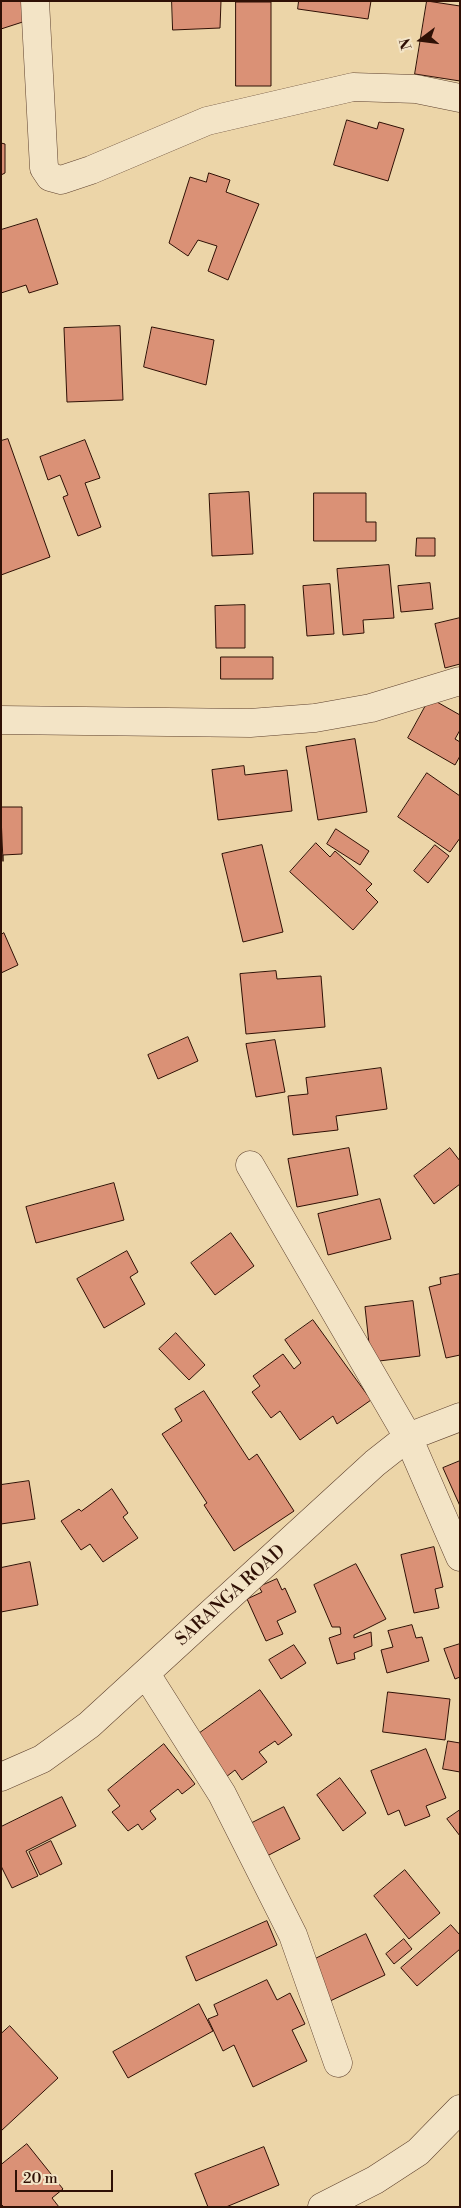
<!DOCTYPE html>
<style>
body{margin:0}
#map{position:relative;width:461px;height:2208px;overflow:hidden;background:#ecd5a8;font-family:"Libre Bodoni",serif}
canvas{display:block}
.frame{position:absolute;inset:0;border:2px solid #2f1005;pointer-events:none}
.north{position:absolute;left:396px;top:15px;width:50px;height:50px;-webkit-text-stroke:4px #f3e4c6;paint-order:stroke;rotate:255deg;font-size:14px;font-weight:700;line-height:20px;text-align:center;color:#2f1005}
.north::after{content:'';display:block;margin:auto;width:18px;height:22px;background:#2f1005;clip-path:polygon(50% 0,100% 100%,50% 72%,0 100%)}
.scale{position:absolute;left:15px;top:2170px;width:98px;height:22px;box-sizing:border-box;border:2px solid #2f1005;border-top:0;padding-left:6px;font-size:15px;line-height:18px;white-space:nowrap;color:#2f1005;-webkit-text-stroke:4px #f3e4c6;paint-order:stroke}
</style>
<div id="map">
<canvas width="461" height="2208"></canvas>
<div class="frame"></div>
<div class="north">N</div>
<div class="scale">20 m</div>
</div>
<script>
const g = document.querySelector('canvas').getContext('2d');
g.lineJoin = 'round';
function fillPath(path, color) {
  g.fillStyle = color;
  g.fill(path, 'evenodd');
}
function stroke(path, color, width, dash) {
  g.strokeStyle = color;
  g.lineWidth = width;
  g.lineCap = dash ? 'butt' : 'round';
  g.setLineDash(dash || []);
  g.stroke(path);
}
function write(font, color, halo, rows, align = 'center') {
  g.font = font + ' "Libre Bodoni",serif';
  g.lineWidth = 4;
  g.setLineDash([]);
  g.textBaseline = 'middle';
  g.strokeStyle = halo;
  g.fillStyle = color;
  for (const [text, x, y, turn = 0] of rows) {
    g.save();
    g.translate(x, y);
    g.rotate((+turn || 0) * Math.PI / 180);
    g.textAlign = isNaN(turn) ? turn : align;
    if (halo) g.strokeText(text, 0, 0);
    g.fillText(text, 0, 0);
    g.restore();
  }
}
const building = new Path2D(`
 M1 1H31L35 18 1 29Z
 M172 1H221L220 28 173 30Z
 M299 1H371L368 19 298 9Z
 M427 1 460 6V81L415 74Z
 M236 2H271V86H236Z
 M347 120 377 129 379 122 404 129 388 181 334 165Z
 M1 143 5 144V173L1 175Z
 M209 173 230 180 226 192 259 204 228 280 208 271 217 246 198 240 188 256 169 243 190 177 206 182Z
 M37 219 58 284 29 293 26 285 1 293V230Z
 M120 326 123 400 67 402 64 328Z
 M152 327 214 340 206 385 144 367Z
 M8 439 50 557 1 575V441Z
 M85 440 100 478 85 483 101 527 78 536 63 497 68 495 60 475 48 480 40 457Z
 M249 492 253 554 212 556 209 494Z
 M314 493H366V522H376V541H314Z
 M417 538H435V556H416Z
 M389 565 394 618 363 620 364 633 343 635 337 569Z
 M430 583 433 609 401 612 398 586Z
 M330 584 334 634 307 636 303 586Z
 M245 605V648H216L215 606Z
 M460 618V664L445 668 435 624Z
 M221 657H273V679H221Z
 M430 698 460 715V730L455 739 460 742V756L455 765 408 738Z
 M355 739 367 812 318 820 306 747Z
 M244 766 245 775 287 770 292 811 218 820 212 770Z
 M427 773 460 796V838L450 852 398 817Z
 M1 807H22V854L3 855V861Z
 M336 829 369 851 360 865 327 844Z
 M316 843 330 857 335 851 372 884 366 890 378 902 353 930 290 872Z
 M262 845 283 932 243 942 222 854Z
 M435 845 449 856 428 883 414 871Z
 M4 933 18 965 1 973V935Z
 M276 971 277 979 321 976 325 1027 246 1034 240 974Z
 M188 1037 198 1061 158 1079 148 1055Z
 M275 1040 285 1092 256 1097 246 1044Z
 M381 1068 387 1109 336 1116 338 1130 293 1135 288 1096 308 1094 306 1078Z
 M349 1148 358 1195 297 1207 288 1159Z
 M450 1148 460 1161V1184L434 1204 414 1176Z
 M114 1183 124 1220 36 1243 26 1207Z
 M380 1199 391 1239 328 1255 318 1214Z
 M231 1233 254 1266 215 1295 191 1263Z
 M127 1251 138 1272 130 1277 145 1304 104 1328 77 1279Z
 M460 1274V1355L446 1358 429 1287 441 1284 440 1278Z
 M413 1301 420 1356 371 1362 365 1307Z
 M313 1320 371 1400 337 1424 333 1416 300 1440 280 1411 271 1418 252 1392 260 1386 253 1376 283 1354 294 1369 301 1363 285 1340Z
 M176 1333 205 1365 189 1380 159 1349Z
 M204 1391 249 1460 257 1454 294 1511 234 1551 204 1505 207 1503 162 1434 182 1421 175 1409Z
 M460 1461V1506L443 1468Z
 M29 1481 35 1519 1 1524V1485Z
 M112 1489 128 1513 123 1517 138 1538 103 1562 90 1544 81 1550 61 1521 79 1509 81 1511Z
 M434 1547 443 1587 435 1589 439 1608 414 1613 401 1555Z
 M30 1562 38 1605 1 1612V1568Z
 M356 1564 386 1619 354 1635V1638L371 1632 372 1646 354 1653 355 1659 337 1664 329 1638 341 1634 340 1627H332L314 1585Z
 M277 1579 282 1590 285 1588 296 1612 277 1621 283 1634 266 1641 247 1599 262 1592 259 1587Z
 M412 1625 416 1638 422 1637 429 1661 387 1673 381 1650 393 1647 388 1631Z
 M460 1644V1677L455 1679 444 1649Z
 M294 1645 306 1663 281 1679 269 1660Z
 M260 1690 292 1735 278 1745 275 1741 259 1752 267 1762 242 1780 235 1770 226 1777 197 1735Z
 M388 1692 450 1699 445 1740 383 1732Z
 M448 1741 460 1743V1772L443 1769Z
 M164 1744 195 1784 182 1794 178 1789 150 1811 156 1819 142 1830 138 1824 128 1831 112 1812 120 1806 108 1790Z
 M426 1749 446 1798 426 1806 430 1816 405 1826 399 1810 388 1815 371 1771Z
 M340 1778 366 1813 343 1831 317 1795Z
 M62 1797 76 1826 26 1851 38 1876 12 1888 1 1866V1827Z
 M284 1807 300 1839 265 1857 250 1824Z
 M460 1810V1836L447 1819Z
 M51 1841 62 1864 40 1875 29 1852Z
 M405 1870 440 1913 409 1939 374 1896Z
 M267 1921 277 1945 196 1981 186 1957Z
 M451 1925 460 1935V1949L417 1986 401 1968Z
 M366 1934 385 1975 328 2002 309 1962Z
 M404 1939 412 1949 394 1964 386 1954Z
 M267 1980 277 2000 290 1993 305 2024 292 2030 307 2061 253 2087 234 2045 223 2051 208 2019 218 2015 214 2005Z
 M199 2004 213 2031 128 2078 113 2052Z
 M10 2026 58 2078 1 2131V2034Z
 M27 2144 63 2189 52 2198 59 2207H4L1 2204V2165Z
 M264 2147 279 2185 226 2207H208L195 2174Z`);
const minor = new Path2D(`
 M35 1 44 168 50 177 61 180 91 170 207 121 353 87 416 89 460 98
 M1 720 250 723 315 718 371 708 460 681
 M250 1165 408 1437 460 1557
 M146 1674 222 1794 293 1935 338 2063
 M1 1777 42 1759 89 1725 375 1463 408 1437 460 1417
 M322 2207 375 2180 418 2152 460 2109`);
const streetNames = [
 ["SARANGA ROAD",231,1596,-42]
];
fillPath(building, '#da9176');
stroke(building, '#2f1005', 1);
stroke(minor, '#5e412e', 29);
stroke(minor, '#f3e4c6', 28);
write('18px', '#2f1005', '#f3e4c6', streetNames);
</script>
